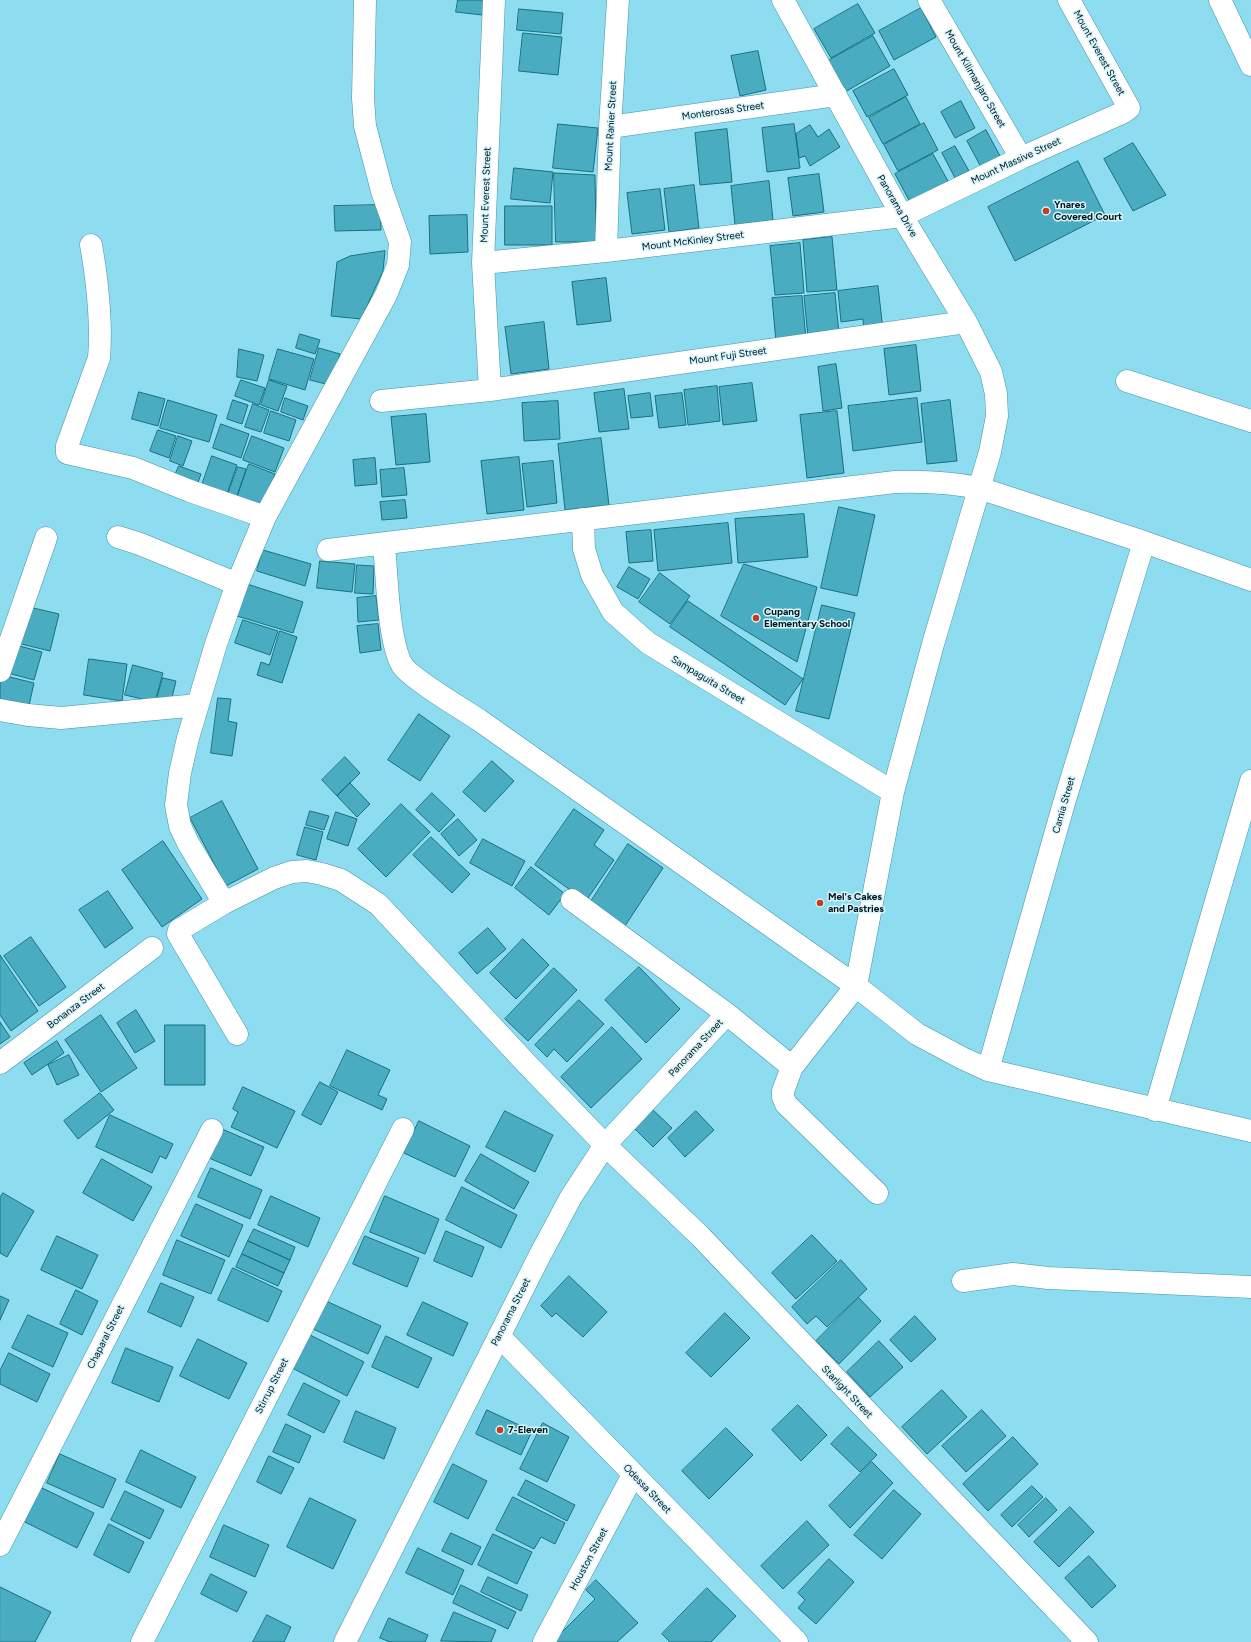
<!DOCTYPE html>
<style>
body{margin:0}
canvas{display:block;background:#8ddcef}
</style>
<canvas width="1251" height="1642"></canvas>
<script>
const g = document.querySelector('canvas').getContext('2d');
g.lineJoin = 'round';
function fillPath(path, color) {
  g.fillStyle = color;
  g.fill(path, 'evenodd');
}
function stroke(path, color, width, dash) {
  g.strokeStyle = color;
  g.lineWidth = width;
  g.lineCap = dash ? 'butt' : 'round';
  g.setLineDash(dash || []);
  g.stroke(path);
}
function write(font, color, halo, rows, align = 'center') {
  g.font = font + ' Figtree,sans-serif';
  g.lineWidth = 3;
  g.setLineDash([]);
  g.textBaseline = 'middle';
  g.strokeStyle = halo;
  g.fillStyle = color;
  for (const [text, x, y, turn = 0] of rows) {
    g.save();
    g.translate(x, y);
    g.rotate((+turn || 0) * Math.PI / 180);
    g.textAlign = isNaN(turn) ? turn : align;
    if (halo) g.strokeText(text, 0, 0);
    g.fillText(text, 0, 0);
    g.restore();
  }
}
const building = new Path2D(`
 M458 0H484L482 15 456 12Z
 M858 4 875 33 831 58 814 29Z
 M921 8 936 37 894 60 879 31Z
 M519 9 563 13 561 34 517 30Z
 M523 33 562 37 558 75 519 71Z
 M873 36 890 66 845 92 828 61Z
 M758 51 766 90 740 96 731 56Z
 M894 69 908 95 867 117 853 91Z
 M906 97 920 124 883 144 869 118Z
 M961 101 975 128 955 138 941 112Z
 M924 123 938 150 898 171 884 145Z
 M558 124 598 128 593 172 553 168Z
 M794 124 800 168 767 172 762 128Z
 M810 125 818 137 829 129 840 147 810 166 805 156 799 158 796 134Z
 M727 129 732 182 700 185 695 133Z
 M986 130 1000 156 981 167 967 141Z
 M1133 143 1166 195 1133 211 1104 159Z
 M955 146 969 171 955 178 942 153Z
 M933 154 948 181 910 202 895 174Z
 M1078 161 1105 215 1015 261 988 207Z
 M514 168 553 172 550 203 511 199Z
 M554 173 595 175 596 242H556Z
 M819 174 824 212 793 216 788 178Z
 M769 181 773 220 735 225 731 186Z
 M694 185 699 228 669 232 664 189Z
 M660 189 665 230 632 234 627 193Z
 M380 205 381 230 335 231 334 206Z
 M505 206H552V245H505Z
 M467 215 468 252 430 254 429 216Z
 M832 237 837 290 807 292 803 240Z
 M800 243 804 293 775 295 770 246Z
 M385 251 383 271 361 319 331 316 337 262 350 256Z
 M606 278 611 321 577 325 572 282Z
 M878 286 883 330 864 333 863 319 841 322 838 291Z
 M835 293 839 334 808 337 804 296Z
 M802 296 806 339 776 342 772 298Z
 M544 322 549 369 511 374 505 327Z
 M300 334 320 340 315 354 296 348Z
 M916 345 921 391 889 395 884 349Z
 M319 348 340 354 330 385 310 380Z
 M239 349 264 355 257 381 237 377Z
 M278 349 314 359 305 390 269 379Z
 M836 364 842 408 823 411 818 367Z
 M241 380 265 388 259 405 235 396Z
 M269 380 287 386 278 411 261 405Z
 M752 383 757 421 723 425 719 387Z
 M717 386 720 421 688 425 684 390Z
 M624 389 629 429 599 432 594 393Z
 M139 392 165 399 158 426 132 419Z
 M650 393 653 416 631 418 628 396Z
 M682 393 686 425 659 428 655 396Z
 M285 398 308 406 303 420 281 412Z
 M917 398 922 442 853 451 848 406Z
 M168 400 217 415 209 442 160 428Z
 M233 400 248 405 242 424 227 419Z
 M950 400 957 461 927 464 921 404Z
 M558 401 560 439 524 441 522 403Z
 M253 404 269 410 261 432 245 427Z
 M271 411 296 420 289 441 264 433Z
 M837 411 844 473 807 478 800 415Z
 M426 414 430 462 396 465 391 417Z
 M221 424 249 434 241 458 213 448Z
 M158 430 176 436 169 458 150 451Z
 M178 436 192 441 183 466 170 461Z
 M252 436 284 448 275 472 243 460Z
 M601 438 609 505 565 510 558 444Z
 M212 456 237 465 226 497 201 488Z
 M519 457 524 510 487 514 481 461Z
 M375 458 377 484 355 486 353 460Z
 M553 461 557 503 527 507 522 464Z
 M249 464 275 474 262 510 236 501Z
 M179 466 201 474 196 488 173 480Z
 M238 467 246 469 235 502 226 499Z
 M404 468 407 495 382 497 380 470Z
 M405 500 407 518 382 520 380 502Z
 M839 507 875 515 857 596 821 588Z
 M804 514 808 557 738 563 735 519Z
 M728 523 732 563 658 571 654 530Z
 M651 530 653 561 629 563 626 532Z
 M263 550 311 564 305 586 257 571Z
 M320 561 355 564 352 592 317 588Z
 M744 564 817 587 797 662 721 616Z
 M357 565 374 566 373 594 355 593Z
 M629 567 650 579 638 599 617 587Z
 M660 573 690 596 670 624 639 602Z
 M247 584 303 602 293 633 237 616Z
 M376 596 379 620 358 622 357 598Z
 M688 601 803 679 785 705 670 627Z
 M822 605 855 613 829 719 796 711Z
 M25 606 59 614 50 651 13 642Z
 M243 620 278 631 270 655 235 643Z
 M378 624 381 650 360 653 357 626Z
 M280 631 297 637 282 683 257 675 261 662 269 665Z
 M12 644 42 652 34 680 4 672Z
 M89 659 127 664 122 701 84 695Z
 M133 665 163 673 155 702 125 695Z
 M2 675 34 683 28 710 0 703V685Z
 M163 678 176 681 170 706 156 702Z
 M218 698 231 699 228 721 237 723 232 756 211 753Z
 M419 714 450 736 420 781 388 760Z
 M345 757 360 773 337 796 322 780Z
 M492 761 514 781 485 812 463 792Z
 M350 783 370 804 357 817 337 796Z
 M432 793 455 815 439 832 416 810Z
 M222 801 258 869 226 886 190 818Z
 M401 804 430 832 386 877 358 849Z
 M574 809 604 830 594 845 614 860 586 901 535 865Z
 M310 811 329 816 324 830 306 825Z
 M336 812 357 819 348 846 327 839Z
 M458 819 477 840 459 856 441 834Z
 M305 827 323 832 316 860 297 855Z
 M431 837 470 874 452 893 413 855Z
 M483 839 525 861 512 886 470 863Z
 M163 841 202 899 162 927 122 870Z
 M628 844 663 868 625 926 590 903Z
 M531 867 565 894 549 915 515 888Z
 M108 891 133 928 105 948 79 910Z
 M488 928 506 949 477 974 459 953Z
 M31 937 66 987 39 1006 4 956Z
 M523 939 549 965 516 999 490 973Z
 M0 955 38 1011 11 1031 0 1015Z
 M639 967 680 1009 646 1043 605 1000Z
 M554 968 577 990 528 1041 505 1019Z
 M579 1000 604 1024 567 1062 554 1049 547 1057 535 1045Z
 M136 1010 155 1041 135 1053 117 1023Z
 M101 1015 137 1068 101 1092 65 1040Z
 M0 1022 10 1037 0 1044Z
 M165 1025H205V1085H165Z
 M612 1027 642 1059 591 1108 561 1077Z
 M57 1041 64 1053 32 1075 24 1063Z
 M347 1050 390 1070 378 1095 387 1099 382 1110 330 1086Z
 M69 1055 79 1075 57 1085 48 1065Z
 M320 1082 338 1092 321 1125 302 1115Z
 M243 1087 295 1111 277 1148 231 1127 238 1112 233 1109Z
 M100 1093 114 1110 78 1139 64 1121Z
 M651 1108 672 1128 653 1147 633 1127Z
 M505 1111 553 1135 535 1172 486 1147Z
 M696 1111 714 1130 685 1157 668 1138Z
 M110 1115 173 1144 166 1159 160 1156 152 1173 96 1147Z
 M419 1121 470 1146 455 1177 404 1153Z
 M222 1129 264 1147 251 1176 209 1158Z
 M481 1154 529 1182 514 1209 465 1181Z
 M102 1159 152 1187 133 1221 83 1193Z
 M211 1168 262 1190 250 1219 198 1197Z
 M462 1187 517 1215 501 1248 446 1220Z
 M3 1193 34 1211 7 1257 0 1253V1198Z
 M271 1196 320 1218 308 1247 258 1225Z
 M385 1196 439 1219 425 1254 370 1232Z
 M196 1204 243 1225 229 1257 181 1236Z
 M254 1229 295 1247 290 1260 248 1241Z
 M446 1231 484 1247 472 1277 434 1261Z
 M812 1235 837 1261 796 1299 772 1273Z
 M57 1236 98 1255 82 1289 41 1270Z
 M365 1236 419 1258 407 1287 353 1264Z
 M177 1240 225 1260 211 1294 163 1275Z
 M248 1241 290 1260 284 1273 242 1254Z
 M242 1254 284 1273 278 1286 236 1267Z
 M841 1260 867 1289 827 1327 816 1316 807 1324 792 1307Z
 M233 1268 282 1291 268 1322 218 1300Z
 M569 1276 607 1312 583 1337 556 1313 552 1317 541 1306Z
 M161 1283 194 1297 181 1327 148 1312Z
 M76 1290 98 1301 82 1335 60 1324Z
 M0 1296 9 1300 0 1320Z
 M859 1298 881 1321 839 1364 816 1341Z
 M326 1301 381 1326 368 1354 313 1329Z
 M423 1302 468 1323 453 1356 407 1335Z
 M725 1313 750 1338 711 1377 686 1353Z
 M28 1315 68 1333 53 1367 12 1348Z
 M915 1316 936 1339 911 1362 890 1340Z
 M310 1335 364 1362 347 1396 294 1369Z
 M386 1336 432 1358 418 1388 372 1367Z
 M198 1339 247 1363 229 1399 180 1376Z
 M879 1341 903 1367 870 1397 847 1372Z
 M126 1348 173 1367 159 1402 112 1383Z
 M9 1353 50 1374 37 1402 0 1384V1371Z
 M304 1383 340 1401 324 1433 288 1415Z
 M942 1390 967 1417 927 1454 902 1427Z
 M798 1405 827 1435 801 1461 772 1430Z
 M487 1410 532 1431 521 1455 476 1434Z
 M982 1410 1006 1436 966 1472 942 1446Z
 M356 1411 396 1428 384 1459 344 1442Z
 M543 1423 569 1437 547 1482 520 1469Z
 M286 1424 311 1436 299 1463 273 1452Z
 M848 1427 877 1455 860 1472 831 1444Z
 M726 1428 753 1455 709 1499 682 1471Z
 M1013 1437 1038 1464 988 1511 963 1484Z
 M141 1450 196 1477 181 1508 126 1482Z
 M60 1454 116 1479 103 1508 47 1483Z
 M269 1456 294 1468 281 1494 257 1482Z
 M872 1462 893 1483 850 1528 829 1506Z
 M453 1464 487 1481 468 1519 434 1502Z
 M526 1480 575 1505 567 1521 518 1495Z
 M38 1486 94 1513 77 1548 21 1520Z
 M1032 1486 1043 1497 1012 1527 1001 1515Z
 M894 1490 921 1514 882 1559 854 1535Z
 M125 1491 164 1510 150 1539 111 1520Z
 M513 1497 565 1523 555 1544 541 1537 534 1549 496 1530Z
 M310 1498 356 1520 333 1569 287 1547Z
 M1046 1498 1057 1510 1029 1537 1018 1525Z
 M1070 1507 1094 1532 1059 1567 1034 1542Z
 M807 1521 829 1545 783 1589 761 1566Z
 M109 1524 144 1542 129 1573 94 1555Z
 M224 1525 269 1545 255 1577 210 1557Z
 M451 1533 481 1547 472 1565 442 1551Z
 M493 1534 532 1552 517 1584 478 1565Z
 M418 1548 464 1570 453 1595 406 1573Z
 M1089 1556 1116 1586 1092 1608 1065 1578Z
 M829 1559 854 1582 816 1624 798 1608 805 1600 798 1593Z
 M211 1574 247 1592 237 1612 201 1594Z
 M488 1577 528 1595 521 1611 481 1592Z
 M596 1580 638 1623 617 1642H552L595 1599 586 1590Z
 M461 1585 516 1612 508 1629 453 1603Z
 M0 1587 51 1612 35 1642H0Z
 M707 1588 736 1616 711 1642H670L662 1634Z
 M454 1612 496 1630 491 1642 441 1641Z
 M267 1615 291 1627 284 1642H253Z
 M389 1618 428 1635 425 1642H390L380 1638Z`);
const minor = new Path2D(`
 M783 0 902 216 966 322 991 372 996 394 997 416 990 452 933 644 893 792 856 986 792 1067 783 1091V1097L786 1104 877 1193
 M929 0 1021 158
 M1220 0 1251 65
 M610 127 836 95
 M91 245C97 277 102 325 99 358L67 446V453L133 468 190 491 265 517
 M606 251 610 127 618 0
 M483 263 606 251 902 216 1021 158 1124 112 1129 108 1069 0
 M1127 381 1251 421
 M490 390 483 263 494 0
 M381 401 490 390 966 322
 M583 519 584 549 592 575 613 612 648 643 893 792
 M118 537 140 544 237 584
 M384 544C387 575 388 640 402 665 410 678 464 710 479 720L856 986 917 1034 962 1058 988 1070 1251 1131
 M328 550 895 482C925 481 950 482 979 488L1144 542 1251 580
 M0 671 46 538
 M0 710 28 715 61 718 198 705
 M572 900 727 1014 792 1067
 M224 903 188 843 180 826 176 805 180 773 188 738 216 644 237 584 265 517 386 295 398 265 400 242 382 191 365 126 363 98 365 0
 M237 1034 178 934 179 930 224 903 274 878 292 872 307 871 322 874 341 880 378 904 526 1063 605 1145 700 1236 1087 1642
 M0 1063 152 948
 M988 1070 1064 803 1144 542
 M1155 1110 1251 781
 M963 1281 1013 1274 1048 1278 1251 1287
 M499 1336 797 1642
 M0 1545 212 1130
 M142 1642 403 1129
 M345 1642 539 1257 571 1197 605 1145 727 1014
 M544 1642 633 1475`);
const markers = [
 [1046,211,4,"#c63c1d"],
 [756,618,4,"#c63c1d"],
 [820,903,4,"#c63c1d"],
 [500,1430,4,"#c63c1d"]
];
const streetNames = [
 ["Mount Everest Street",1099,53,61],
 ["Mount Kilimanjaro Street",975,79,60],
 ["Monterosas Street",723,111,-8],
 ["Mount Ranier Street",611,126,-87],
 ["Mount Massive Street",1016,161,-25],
 ["Mount Everest Street",486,195,-88],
 ["Panorama Drive",897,206,60],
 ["Mount McKinley Street",693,241,-7],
 ["Mount Fuji Street",728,356,-8],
 ["Sampaguita Street",708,680,31],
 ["Camia Street",1064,805,-74],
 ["Bonanza Street",76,1006,-37],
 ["Panorama Street",696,1048,-47],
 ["Panorama Street",511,1312,-63],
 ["Chaparal Street",106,1337,-63],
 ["Stirrup Street",272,1386,-63],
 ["Starlight Street",847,1392,46],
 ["Odessa Street",647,1489,46],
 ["Houston Street",589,1559,-62]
];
const poiNames = [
 ["Ynares",1054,205],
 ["Covered Court",1054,217],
 ["Cupang",764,612],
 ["Elementary School",764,624],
 ["Mel's Cakes",828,897],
 ["and Pastries",828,909],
 ["7-Eleven",508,1430]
];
fillPath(building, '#49acc0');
stroke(building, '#187081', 1);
stroke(minor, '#4394a5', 23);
stroke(minor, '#fff', 22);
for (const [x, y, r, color] of markers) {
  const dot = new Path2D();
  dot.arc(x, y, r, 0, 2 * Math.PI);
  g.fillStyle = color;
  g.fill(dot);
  stroke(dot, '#d7f5fc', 1.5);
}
write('10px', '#00151a', '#d7f5fc', streetNames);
write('bold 10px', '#00151a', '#d7f5fc', poiNames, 'left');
</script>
